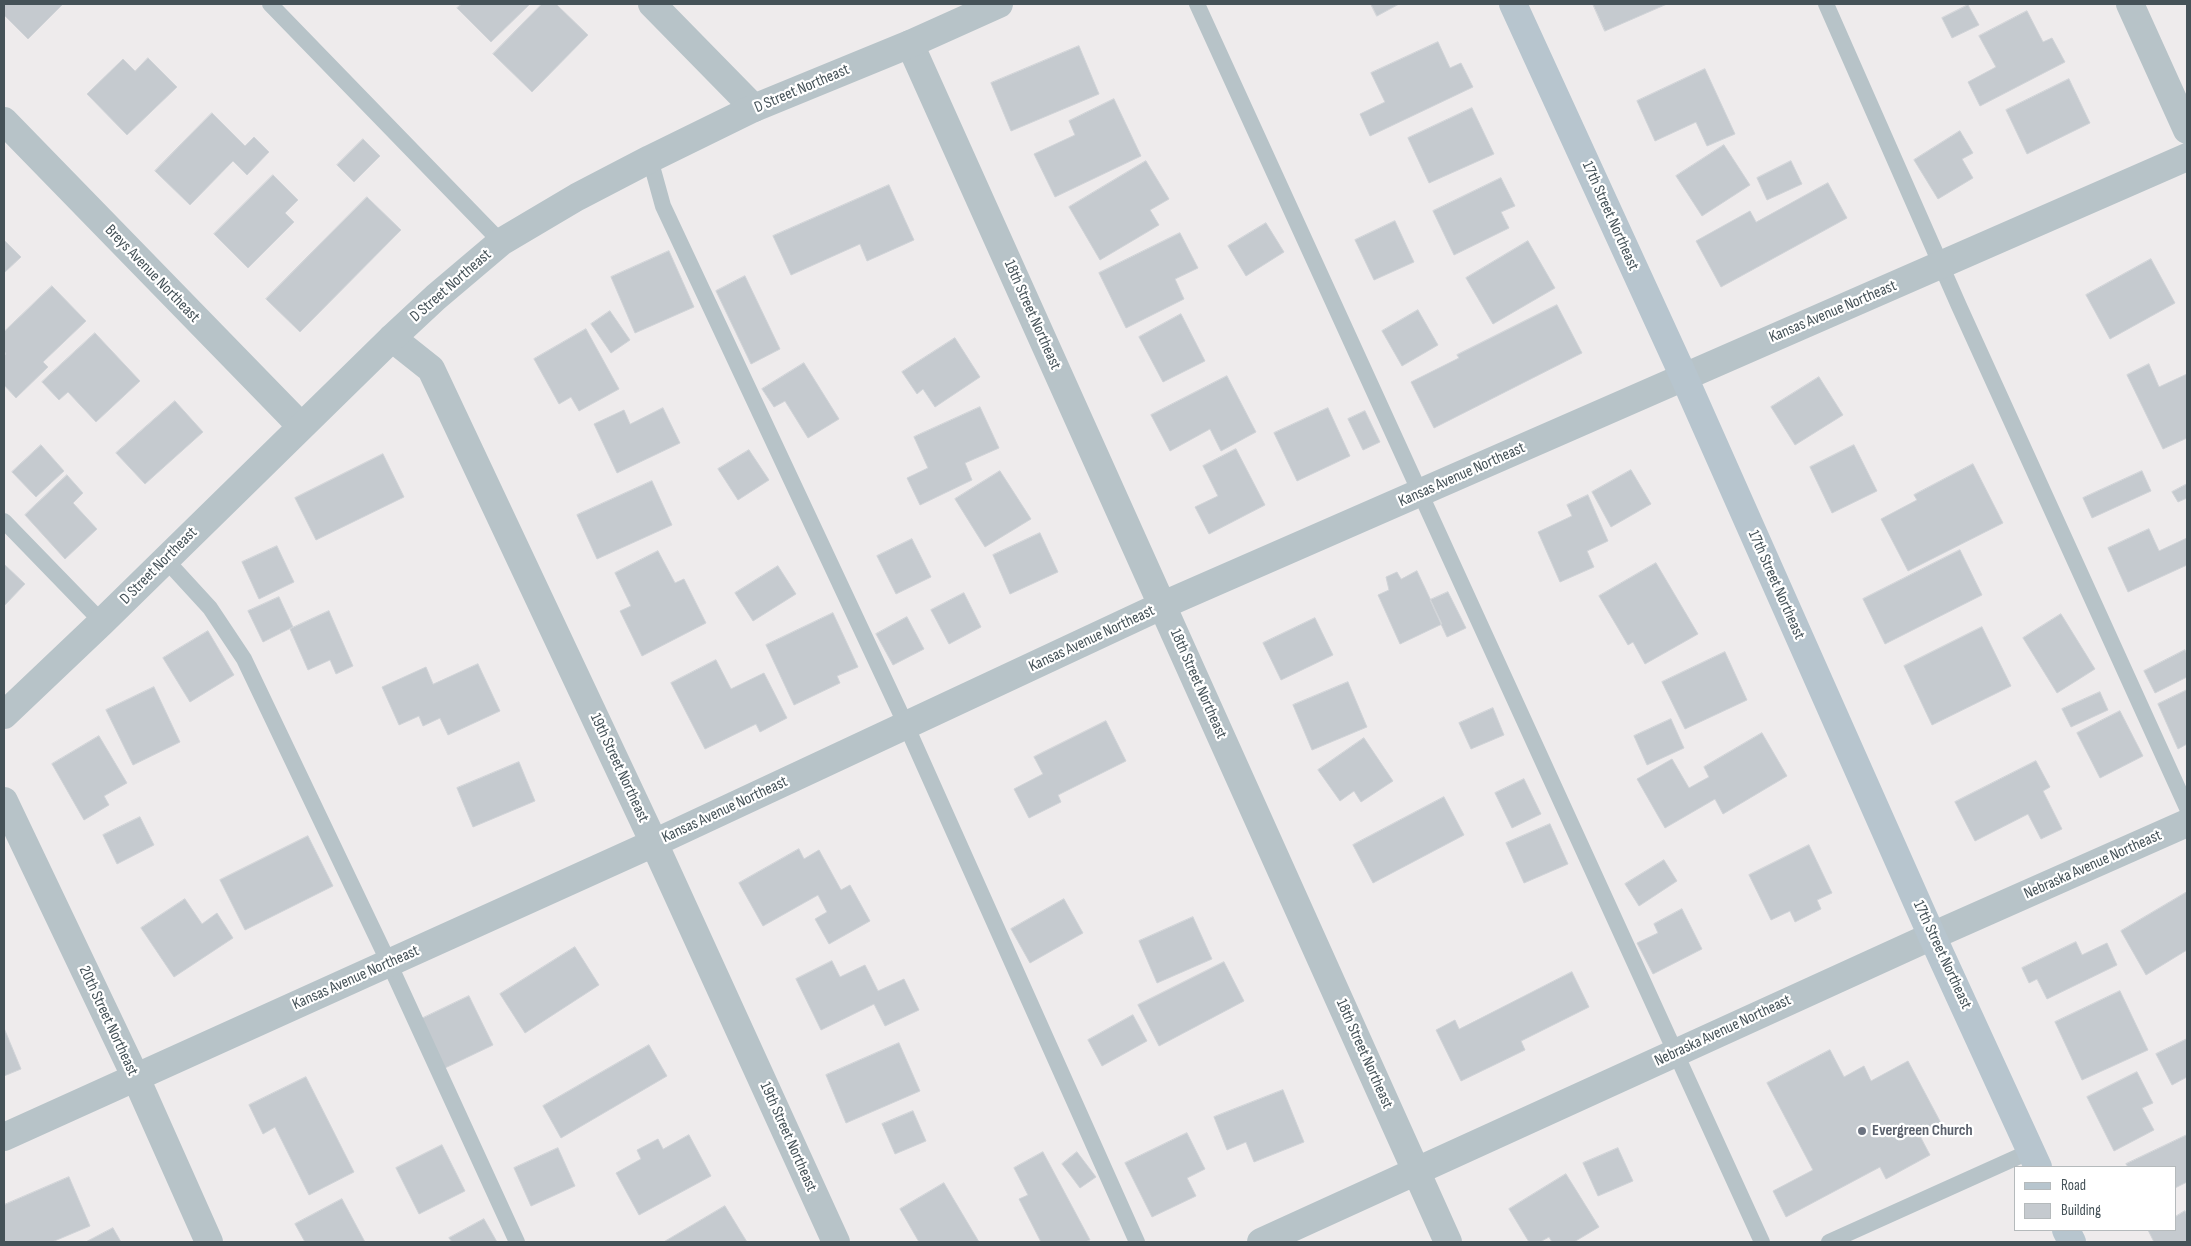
<!DOCTYPE html>
<style>
body{margin:0}
#map{position:relative;width:2191px;height:1246px;overflow:hidden;background:#eeebec;font-family:"Sofia Sans Condensed",sans-serif}
canvas{display:block}
.frame{position:absolute;inset:0;border:5px solid #455258;pointer-events:none}
.legend{position:absolute;left:2014px;top:1166px;width:162px;height:65px;box-sizing:border-box;background:#fff;border:1px solid #b5babc;margin:0;padding:6px 9px;list-style:none;font-size:15px;color:#455258}
.legend li{display:flex;align-items:center;gap:10px;height:25px}
.legend b{width:25px;border:1px solid #b5babc}
</style>
<div id="map">
<canvas width="2191" height="1246"></canvas>
<div class="frame"></div>
<ul class="legend">
<li><b style="height:6px;background:#b7c5ce"></b>Road</li>
<li><b style="height:14px;background:#c5cacf"></b>Building</li>
</ul>
</div>
<script>
const g = document.querySelector('canvas').getContext('2d');
g.lineJoin = 'round';
function fillPath(path, color) {
  g.fillStyle = color;
  g.fill(path, 'evenodd');
}
function stroke(path, color, width, dash) {
  g.strokeStyle = color;
  g.lineWidth = width;
  g.lineCap = dash ? 'butt' : 'round';
  g.setLineDash(dash || []);
  g.stroke(path);
}
function write(font, color, halo, rows, align = 'center') {
  g.font = font + ' "Sofia Sans Condensed",sans-serif';
  g.lineWidth = 4.5;
  g.setLineDash([]);
  g.textBaseline = 'middle';
  g.strokeStyle = halo;
  g.fillStyle = color;
  for (const [text, x, y, turn = 0] of rows) {
    g.save();
    g.translate(x, y);
    g.rotate((+turn || 0) * Math.PI / 180);
    g.textAlign = isNaN(turn) ? turn : align;
    if (halo) g.strokeText(text, 0, 0);
    g.fillText(text, 0, 0);
    g.restore();
  }
}
const building = new Path2D(`
 M4 4H63L28 39 4 15Z
 M462 4H530L491 42 457 8Z
 M542 4H556L588 35 532 92 493 54Z
 M1371 4H1399L1377 16Z
 M1593 4H1667L1605 31Z
 M1968 5 1979 25 1952 38 1942 18Z
 M2027 11 2043 42 2052 38 2065 62 1980 106 1968 82 1996 67 1979 36Z
 M1438 42 1450 68 1461 63 1473 87 1370 136 1360 114 1385 102 1371 73Z
 M1079 46 1099 94 1011 131 991 83Z
 M148 58 177 87 127 135 87 94 123 59 135 71Z
 M1705 69 1735 134 1707 146 1696 122 1655 141 1637 101Z
 M2069 79 2090 123 2027 154 2006 110Z
 M1114 99 1141 156 1055 197 1034 154 1075 135 1069 121Z
 M1472 108 1494 154 1429 183 1408 138Z
 M212 113 245 146 254 137 269 152 247 175 233 161 190 205 155 171Z
 M1960 131 1973 153 1962 159 1973 178 1938 199 1914 160Z
 M363 139 380 156 354 182 337 165Z
 M1724 145 1750 185 1702 216 1676 176Z
 M1146 161 1169 199 1150 210 1159 225 1100 260 1069 207Z
 M1791 161 1802 184 1767 200 1757 178Z
 M273 175 298 200 285 213 294 222 248 268 214 234Z
 M1501 178 1515 206 1501 212 1509 228 1454 255 1433 211Z
 M1828 183 1847 218 1721 287 1696 241 1750 211 1756 222Z
 M889 185 914 240 867 261 860 244 791 275 773 236Z
 M367 197 401 230 300 332 266 299Z
 M1395 221 1414 262 1374 280 1355 240Z
 M1266 223 1284 252 1246 276 1228 246Z
 M1180 233 1198 268 1175 279 1184 299 1126 328 1099 273Z
 M4 240 21 257 4 273Z
 M1528 241 1555 288 1493 324 1466 278Z
 M669 251 694 307 635 333 611 277Z
 M2151 259 2175 303 2110 339 2086 295Z
 M745 276 780 349 751 364 716 291Z
 M52 286 86 321 43 362 48 367 16 398 4 385V356L6 354 4 351V332Z
 M1557 305 1582 353 1434 428 1411 382 1459 358 1457 355Z
 M1418 310 1438 345 1402 366 1382 331Z
 M610 311 630 340 611 353 591 324Z
 M1181 314 1205 361 1163 382 1139 337Z
 M586 329 619 389 579 411 571 397 559 404 534 359Z
 M95 333 140 381 96 422 68 392 59 400 42 382Z
 M955 338 980 377 935 407 923 389 917 394 902 372Z
 M804 363 839 419 808 438 785 401 774 407 762 389Z
 M2149 364 2159 387 2187 374V438L2163 449 2127 375Z
 M1227 376 1256 432 1221 451 1210 429 1170 451 1151 415Z
 M1819 377 1843 415 1795 445 1771 407Z
 M175 401 203 432 145 484 116 453Z
 M980 407 999 448 965 463 972 480 920 505 907 478 928 468 914 437Z
 M663 408 680 443 617 473 594 424 624 410 630 424Z
 M1328 408 1350 456 1297 481 1274 433Z
 M1365 411 1380 442 1363 450 1348 419Z
 M41 445 64 471 36 497 12 472Z
 M1854 445 1877 491 1832 513 1810 467Z
 M1236 449 1265 505 1209 534 1195 507 1218 496 1203 466Z
 M749 450 769 480 738 500 718 469Z
 M383 454 404 497 316 540 295 498Z
 M1973 464 2003 523 1908 571 1881 519 1917 500 1914 495Z
 M1631 470 1651 504 1611 527 1592 492Z
 M1000 471 1031 519 985 547 955 499Z
 M2142 471 2151 491 2092 518 2083 498Z
 M67 475 83 493 73 503 97 529 65 559 25 515Z
 M652 481 672 525 597 559 577 515Z
 M2187 484V498L2178 502 2172 492Z
 M1588 495 1608 541 1587 551 1594 567 1560 582 1538 532 1572 516 1567 505Z
 M2149 529 2159 551 2187 538V565L2128 592 2108 548Z
 M1040 533 1058 572 1010 594 993 555Z
 M912 539 931 577 896 594 877 556Z
 M277 546 294 582 259 599 242 562Z
 M1960 550 1982 595 1885 644 1863 599Z
 M658 551 675 583 684 579 706 623 642 656 620 611 631 606 615 573Z
 M1656 563 1698 634 1645 664 1633 642 1628 645 1599 596Z
 M4 564 25 584 4 606Z
 M778 566 796 594 753 621 735 593Z
 M1417 571 1442 624 1400 644 1378 595 1389 590 1386 577 1397 572 1401 579Z
 M1448 592 1466 628 1447 637 1430 600Z
 M964 593 981 627 949 644 931 610Z
 M279 597 293 627 263 642 248 611Z
 M329 611 353 666 336 674 330 660 308 670 290 629Z
 M833 613 858 667 837 676 840 683 794 705 766 645Z
 M2061 614 2095 669 2057 693 2023 638Z
 M907 617 924 649 893 665 876 634Z
 M1315 618 1333 655 1281 680 1263 643Z
 M1982 627 2011 686 1932 725 1904 666Z
 M208 631 234 675 190 702 163 658Z
 M2185 650 2187 655V677L2155 693 2144 671Z
 M1725 652 1747 700 1685 729 1662 682Z
 M716 660 731 689 764 673 787 718 760 732 756 724 705 749 671 683Z
 M478 664 500 711 448 735 440 718 423 726 419 716 399 725 382 687 426 667 433 684Z
 M1348 682 1367 727 1312 750 1293 705Z
 M154 687 180 742 133 765 106 710Z
 M2187 690V744L2178 749 2158 704Z
 M2100 692 2108 710 2071 727 2062 709Z
 M1493 708 1504 735 1471 749 1459 723Z
 M2120 711 2143 756 2100 778 2077 733Z
 M1671 719 1684 748 1647 765 1634 736Z
 M1106 721 1126 761 1058 795 1061 802 1029 818 1014 789 1043 774 1034 757Z
 M1762 733 1787 776 1723 814 1715 799 1665 828 1637 779 1672 759 1689 788 1709 777 1704 767Z
 M99 736 127 783 104 796 109 805 84 820 52 764Z
 M1364 738 1393 781 1361 802 1354 791 1340 801 1318 770Z
 M2036 761 2050 787 2043 791 2062 829 2041 839 2028 814 1975 841 1955 802Z
 M519 762 535 801 473 827 457 788Z
 M1524 779 1541 814 1512 828 1495 793Z
 M1444 797 1464 835 1373 883 1353 845Z
 M140 817 154 845 117 864 103 835Z
 M1550 824 1568 864 1524 883 1506 843Z
 M308 836 333 886 245 930 220 880Z
 M1809 845 1832 893 1817 900 1821 909 1795 922 1790 911 1771 920 1749 875Z
 M799 849 804 859 819 850 841 890 850 885 870 921 829 944 815 919 827 912 818 895 763 926 739 883Z
 M1664 860 1677 881 1639 906 1625 884Z
 M2187 892V950L2146 975 2121 931Z
 M185 899 202 924 217 913 233 938 174 977 141 928Z
 M1064 899 1083 933 1030 963 1011 929Z
 M1682 909 1702 949 1653 974 1637 943 1658 933 1654 924Z
 M1193 917 1212 959 1157 983 1139 941Z
 M2076 942 2082 955 2107 943 2117 965 2047 999 2037 979 2029 983 2022 968Z
 M575 947 599 985 525 1033 500 994Z
 M832 961 840 977 865 965 878 991 904 979 919 1010 885 1026 874 1004 821 1030 796 979Z
 M1224 962 1244 1001 1159 1046 1138 1005Z
 M1572 972 1589 1007 1521 1041 1525 1050 1461 1081 1436 1030 1455 1020 1459 1029Z
 M2120 991 2148 1050 2082 1080 2055 1022Z
 M469 996 493 1045 445 1068 421 1019Z
 M1133 1015 1147 1041 1102 1066 1088 1040Z
 M4 1028 21 1069 4 1076Z
 M2187 1039V1077L2172 1085 2156 1054Z
 M899 1043 920 1091 846 1123 826 1075Z
 M649 1045 667 1076 561 1138 543 1106Z
 M1830 1050 1844 1077 1864 1066 1871 1081 1908 1061 1942 1125 1920 1136 1930 1155 1886 1179 1880 1167 1786 1217 1773 1191 1813 1170 1767 1083Z
 M2137 1072 2153 1103 2142 1108 2154 1130 2114 1151 2087 1097Z
 M306 1077 354 1172 309 1195 275 1127 263 1134 249 1105Z
 M1283 1090 1304 1142 1254 1162 1246 1142 1227 1150 1214 1117Z
 M913 1111 926 1141 895 1154 882 1124Z
 M1187 1133 1205 1169 1187 1178 1196 1196 1152 1217 1125 1163Z
 M689 1135 711 1176 639 1215 616 1173 641 1159 637 1150 658 1139 663 1149Z
 M2187 1135V1182L2175 1188V1167H2128L2126 1164Z
 M442 1145 465 1191 419 1214 396 1168Z
 M558 1148 575 1186 531 1206 514 1168Z
 M1618 1148 1633 1181 1598 1196 1583 1163Z
 M1043 1152 1090 1240 1085 1242H1041L1019 1199 1028 1195 1014 1168Z
 M1077 1152 1096 1177 1080 1188 1062 1164Z
 M1566 1174 1599 1227 1574 1242H1552L1549 1237 1540 1242H1529L1509 1209Z
 M69 1177 90 1226 52 1242H4V1205Z
 M944 1183 979 1242H919L900 1209Z
 M342 1199 365 1242H305L295 1224Z
 M725 1206 747 1242H664Z
 M2185 1211 2187 1216V1242H2154L2148 1230H2175V1217Z
 M484 1219 497 1242H452L449 1238Z
 M113 1228 121 1242H86Z`);
const service = new Path2D(`
 M270 4 501 242
 M1197 4 1762 1242
 M1826 4 1959 306 2187 808
 M650 159 663 206 906 725 1137 1242
 M4 521 102 622
 M165 559 210 608 244 659 389 963 517 1242
 M1829 1242 2031 1151`);
const minor = new Path2D(`
 M652 4 754 108
 M2130 4 2187 130
 M910 44 1448 1242
 M4 121 301 426
 M392 338 431 369 654 843 836 1242
 M4 801 136 1078 209 1242
 M4 1137 654 843 1163 605 2187 157
 M1261 1242 1932 936 2187 823`);
const tertiary = new Path2D(`
 M4 715 102 622 392 338 436 297 501 242 577 197 650 159 754 108 910 44 999 4`);
const secondary = new Path2D(`
 M1513 4 1684 377 1932 936 2038 1167
 M2066 1230 2072 1242`);
const markers = [
 [1862,1131,5,"#6b7280"]
];
const streetNames = [
 ["D Street Northeast",802,89,-23],
 ["17th Street Northeast",1610,216,66],
 ["Breys Avenue Northeast",152,274,46],
 ["D Street Northeast",451,286,-41],
 ["Kansas Avenue Northeast",1833,312,-23],
 ["18th Street Northeast",1032,315,66],
 ["Kansas Avenue Northeast",1462,475,-24],
 ["D Street Northeast",159,566,-45],
 ["17th Street Northeast",1776,585,66],
 ["Kansas Avenue Northeast",1092,639,-25],
 ["18th Street Northeast",1198,684,66],
 ["19th Street Northeast",619,768,65],
 ["Kansas Avenue Northeast",725,810,-25],
 ["Nebraska Avenue Northeast",2093,865,-24],
 ["17th Street Northeast",1942,955,65],
 ["Kansas Avenue Northeast",356,978,-24],
 ["20th Street Northeast",108,1021,65],
 ["Nebraska Avenue Northeast",1723,1031,-25],
 ["18th Street Northeast",1364,1054,66],
 ["19th Street Northeast",788,1137,66]
];
const worshipNames = [
 ["Evergreen Church",1872,1131]
];
fillPath(building, '#c5cacf');
stroke(building, '#d0d3d7', 1);
stroke(service, '#b7c3c8', 16);
stroke(minor, '#b7c3c8', 28);
stroke(tertiary, '#b7c3c8', 28);
stroke(secondary, '#b7c5ce', 28);
for (const [x, y, r, color] of markers) {
  const dot = new Path2D();
  dot.arc(x, y, r, 0, 2 * Math.PI);
  g.fillStyle = color;
  g.fill(dot);
  stroke(dot, '#fff', 2);
}
write('16px', '#455258', '#fff', streetNames);
write('bold 16px', '#5b616d', '#fff', worshipNames, 'left');
</script>
